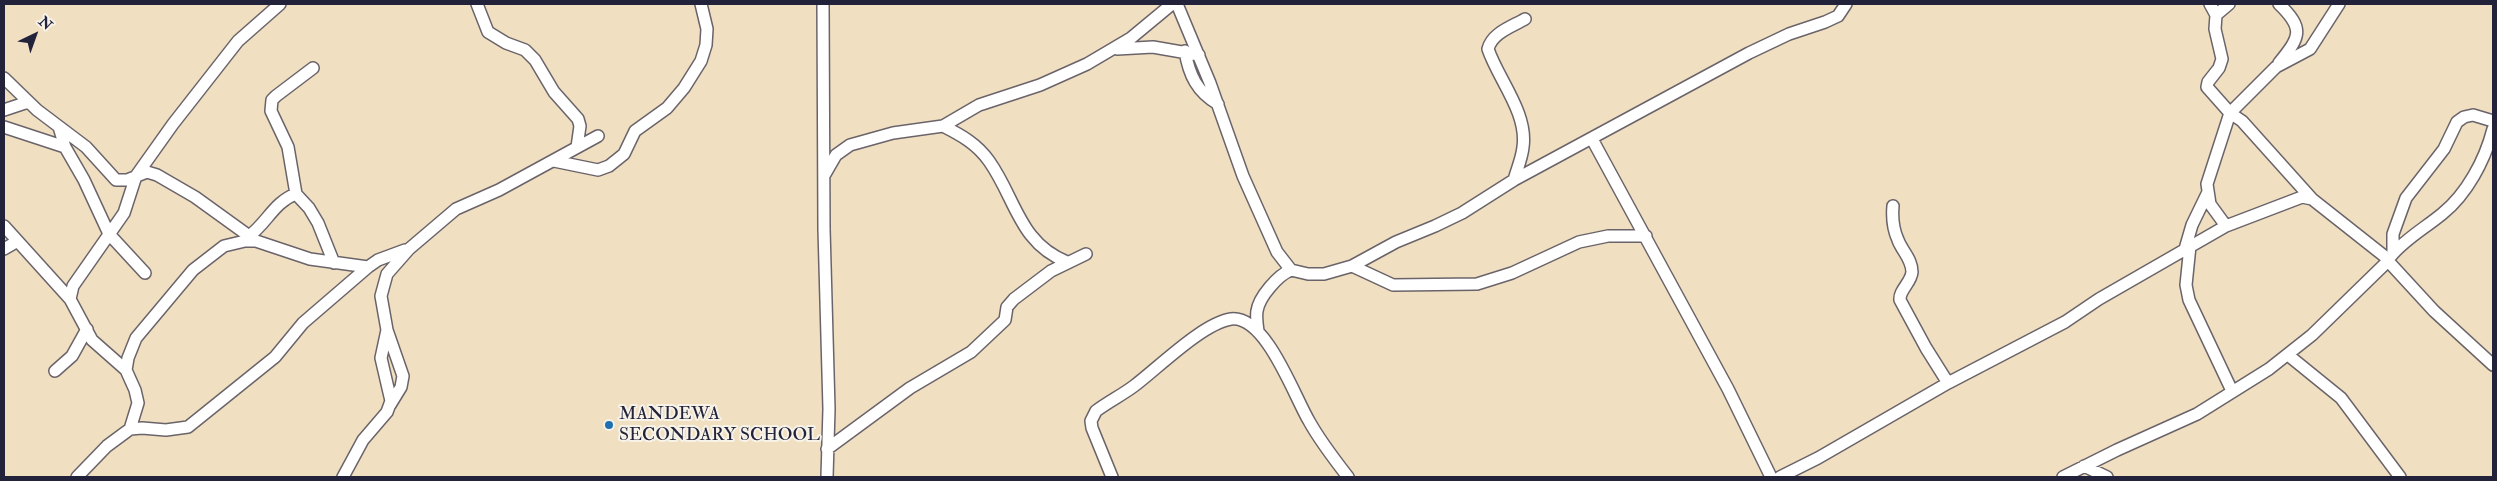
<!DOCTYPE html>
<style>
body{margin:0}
#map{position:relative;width:2497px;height:481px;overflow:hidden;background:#f0dfc0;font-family:"IM FELL Double Pica",serif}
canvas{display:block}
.frame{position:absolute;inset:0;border:5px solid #22223b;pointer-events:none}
.north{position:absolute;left:10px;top:10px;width:50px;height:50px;-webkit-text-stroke:4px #f7f3e8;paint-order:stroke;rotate:42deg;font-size:14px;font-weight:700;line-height:20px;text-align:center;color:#22223b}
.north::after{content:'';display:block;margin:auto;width:18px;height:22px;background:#22223b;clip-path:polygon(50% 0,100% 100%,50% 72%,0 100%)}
</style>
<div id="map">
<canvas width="2497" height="481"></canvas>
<div class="frame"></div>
<div class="north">N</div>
</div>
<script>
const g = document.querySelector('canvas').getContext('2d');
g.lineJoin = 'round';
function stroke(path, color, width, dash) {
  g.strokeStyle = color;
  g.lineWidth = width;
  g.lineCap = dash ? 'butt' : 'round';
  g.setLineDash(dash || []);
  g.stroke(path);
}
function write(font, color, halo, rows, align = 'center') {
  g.font = font + ' "IM FELL Double Pica",serif';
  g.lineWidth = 4;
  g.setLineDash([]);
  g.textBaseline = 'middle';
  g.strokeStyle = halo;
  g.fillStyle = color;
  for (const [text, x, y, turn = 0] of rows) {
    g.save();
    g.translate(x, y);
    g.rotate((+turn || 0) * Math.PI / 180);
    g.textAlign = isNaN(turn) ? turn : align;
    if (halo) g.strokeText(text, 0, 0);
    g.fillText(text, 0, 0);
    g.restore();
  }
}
const minor = new Path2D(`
 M477 4 488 32 506 43 525 50 535 60 554 92 578 119 580 126 577 147
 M823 4 824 229 829 409 827 477
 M1177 4 1210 83 1243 176 1277 252 1291 270 1308 274H1324L1352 266 1396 242 1435 226 1462 213 1514 180 1749 53 1789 34 1825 22 1838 16 1846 4
 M2210 4 2216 15 2215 29 2222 59 2219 68 2208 82 2207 87 2230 113 2242 121 2312 199
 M2279 4C2305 29 2300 37 2279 63
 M2216 15 2229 4
 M1117 49 1153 47 1199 55
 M1185 51C1189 75 1197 92 1218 104
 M313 68 276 96 272 100 271 111 288 147 296 194 309 208 318 223 334 263
 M4 78 37 110 86 147 116 180H127L147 172 157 175 195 197 256 241 310 259 368 267 378 260 405 250
 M4 110 28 102
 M943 126C961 135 977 144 989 161 1016 199 1019 243 1067 262
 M4 127 65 147
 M59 127 65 147 84 180 109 234 145 273
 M1592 139 1728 389 1771 477
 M554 161 598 170 609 166 624 154 635 131 667 108 684 88 701 61 706 45 707 29 701 4
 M825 174 836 155 850 145 893 133 943 126 979 105 1040 85 1087 64 1131 38 1172 4
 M1514 180C1517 169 1522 158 1523 147 1528 113 1498 79 1488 49 1492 33 1511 27 1525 19
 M1893 206C1892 217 1893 229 1898 240 1902 251 1912 259 1912 272 1911 283 1899 290 1900 300L1926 348 1948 383
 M4 226 70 299 92 340 126 370 135 390 138 403 130 429 107 446 77 477
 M2226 226 2210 204 2207 184 2230 113 2276 67 2310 49 2339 4
 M249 236C267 223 274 202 296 194
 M2190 246 2186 285 2189 300 2232 391
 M4 249 16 242
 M2185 249 2192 225 2208 192
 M2393 253V234L2406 198 2444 149 2457 122 2464 117 2473 115 2493 121
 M2391 256C2405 239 2425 228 2442 214 2467 194 2485 160 2493 129
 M1352 266 1393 285 1477 284 1512 273 1579 242 1608 236H1646
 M70 299 73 286 124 213 136 176 173 124 238 41 280 4
 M387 330 403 376 401 387 390 405
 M1258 331C1257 324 1256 317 1257 311 1259 297 1278 275 1291 270
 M2288 355 2341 398 2400 477
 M126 370 128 358 136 338 193 270 224 246 245 241H256
 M55 371 72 356 87 329
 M130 429 142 428 166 430 188 427 275 357 303 323 368 267
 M827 449 910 388 971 352 1005 320 1007 307 1014 299 1051 271 1086 254
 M2084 466 2107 477
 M343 477 363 440 387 412 391 401 381 358 387 330 381 296 387 274 409 249 456 209 499 190 598 136
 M1112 477 1092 428 1091 421 1096 411C1108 402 1122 395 1134 386 1158 368 1203 323 1231 319 1266 315 1294 396 1309 421 1320 441 1334 459 1348 477
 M1780 477 1818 458 1948 383 2065 322 2099 299 2226 226 2302 197 2312 199 2388 259V261L2434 311 2493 365
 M2063 477 2117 450 2197 414 2269 369 2312 335 2388 261`);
const markers = [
 [609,425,5,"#1f6fb2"]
];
const poiNames = [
 ["MANDEWA",619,415],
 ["SECONDARY SCHOOL",619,436]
];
stroke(minor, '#6a646a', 14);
stroke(minor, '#fff', 11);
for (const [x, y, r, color] of markers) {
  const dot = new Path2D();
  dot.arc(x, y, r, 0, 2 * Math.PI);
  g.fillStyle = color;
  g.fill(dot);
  stroke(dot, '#f7f3e8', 2);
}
write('18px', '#22223b', '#f7f3e8', poiNames, 'left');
</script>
